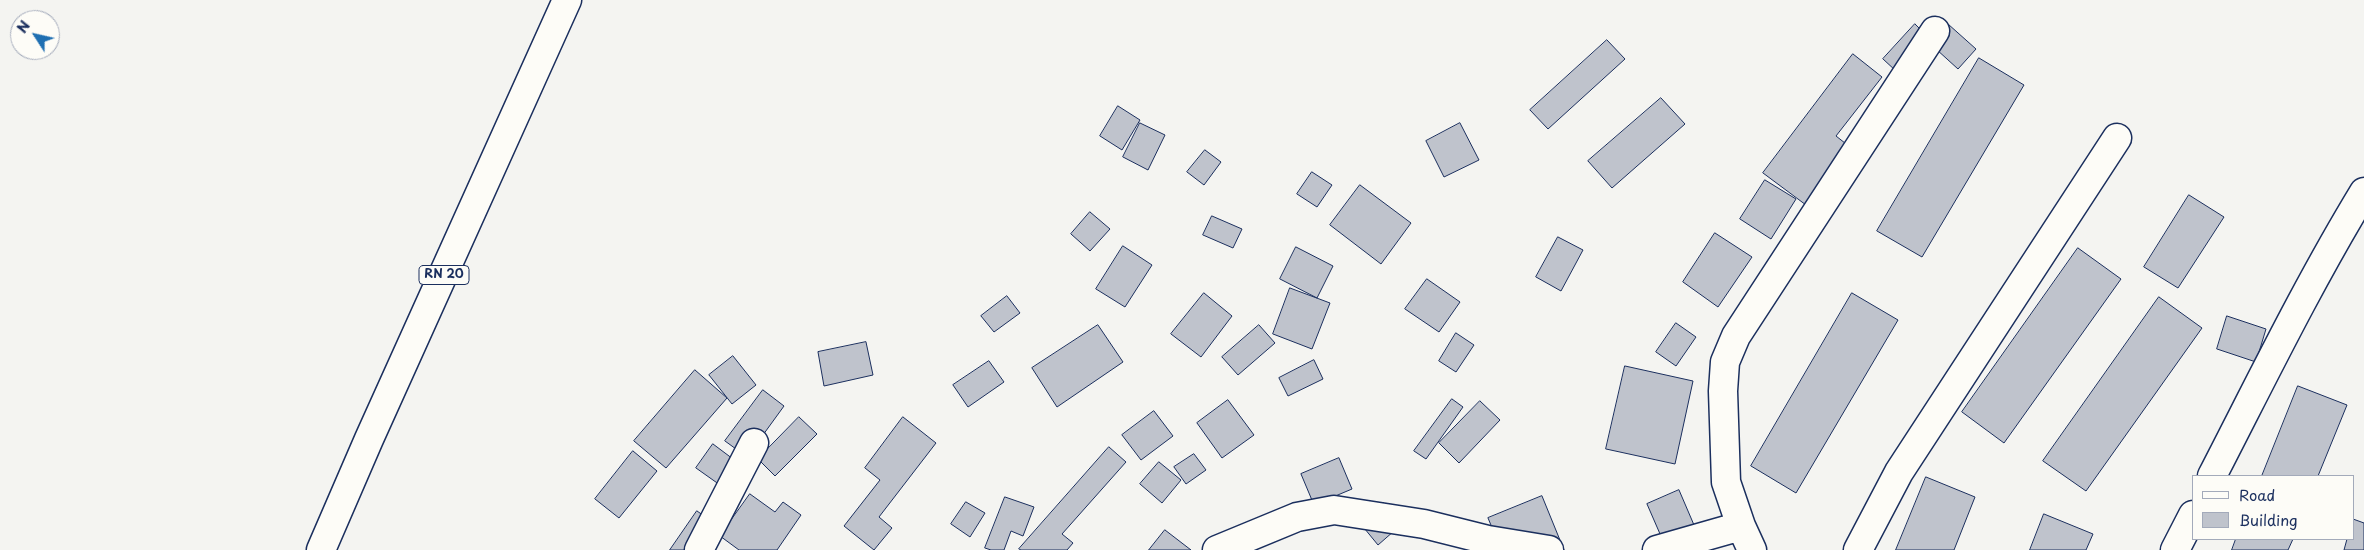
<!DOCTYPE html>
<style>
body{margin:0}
#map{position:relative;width:2364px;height:550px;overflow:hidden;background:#f4f4f1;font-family:"Playpen Sans",sans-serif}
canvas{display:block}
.legend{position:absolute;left:2192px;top:475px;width:162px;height:65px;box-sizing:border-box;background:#fdfcf7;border:1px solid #a3aaba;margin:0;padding:6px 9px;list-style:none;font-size:15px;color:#1b2f5e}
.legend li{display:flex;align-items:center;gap:10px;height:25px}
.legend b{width:25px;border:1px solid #a3aaba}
.north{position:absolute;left:10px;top:10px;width:50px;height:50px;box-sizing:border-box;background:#fdfcf7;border:1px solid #a3aaba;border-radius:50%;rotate:305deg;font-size:14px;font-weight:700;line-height:20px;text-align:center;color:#1b2f5e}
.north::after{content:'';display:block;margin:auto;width:18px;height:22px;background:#1f6fb2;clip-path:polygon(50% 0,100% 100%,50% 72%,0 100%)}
</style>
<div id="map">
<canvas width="2364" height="550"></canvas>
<ul class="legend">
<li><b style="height:6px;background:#fdfcf7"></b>Road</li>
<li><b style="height:14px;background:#bfc3cc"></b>Building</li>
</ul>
<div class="north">N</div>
</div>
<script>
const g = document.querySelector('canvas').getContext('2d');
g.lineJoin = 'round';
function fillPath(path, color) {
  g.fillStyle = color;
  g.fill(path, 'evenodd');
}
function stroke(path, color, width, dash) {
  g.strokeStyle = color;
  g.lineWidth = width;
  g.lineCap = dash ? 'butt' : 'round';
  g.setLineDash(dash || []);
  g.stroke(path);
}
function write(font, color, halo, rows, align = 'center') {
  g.font = font + ' "Playpen Sans",sans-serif';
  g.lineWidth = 4;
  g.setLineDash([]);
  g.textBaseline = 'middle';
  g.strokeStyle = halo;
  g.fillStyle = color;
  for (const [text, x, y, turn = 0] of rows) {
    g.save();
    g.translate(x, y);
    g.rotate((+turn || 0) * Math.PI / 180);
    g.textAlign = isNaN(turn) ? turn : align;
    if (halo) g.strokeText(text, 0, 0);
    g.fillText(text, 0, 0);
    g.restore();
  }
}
const building = new Path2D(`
 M1915 24 1932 41 1948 24 1976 49 1958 69 1925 39 1896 71 1883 59Z
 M1607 40 1625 59 1548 129 1530 110Z
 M1853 54 1882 77 1836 136 1850 147 1806 205 1763 173Z
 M1979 58 2024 85 1922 257 1877 231Z
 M1661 98 1685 124 1612 188 1588 161Z
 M1118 106 1140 120 1122 150 1100 136Z
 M1140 123 1165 135 1148 170 1123 157Z
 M1460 123 1479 160 1444 177 1426 141Z
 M1205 150 1221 162 1204 185 1187 172Z
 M1312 172 1332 185 1317 207 1297 194Z
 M1765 180 1796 199 1771 239 1740 219Z
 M1360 185 1411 223 1381 264 1330 225Z
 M2189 195 2224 217 2178 288 2144 267Z
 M1090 212 1110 229 1090 251 1071 234Z
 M1212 216 1242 229 1233 248 1203 235Z
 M1715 233 1752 257 1718 307 1683 282Z
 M1558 237 1583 250 1561 291 1536 277Z
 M1123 246 1152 265 1125 307 1096 289Z
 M1296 247 1333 266 1317 298 1280 279Z
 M2078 248 2121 279 2004 443 1962 412Z
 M1427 279 1460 302 1439 332 1405 309Z
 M1290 288 1330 303 1312 349 1273 334Z
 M1204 293 1232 316 1201 357 1171 334Z
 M1852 293 1898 320 1796 493 1751 466Z
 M1007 296 1020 313 994 332 981 316Z
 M2159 297 2202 328 2086 491 2043 461Z
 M2227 316 2266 329 2256 362 2217 349Z
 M1676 323 1696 337 1676 366 1656 352Z
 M1098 325 1123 362 1057 407 1032 368Z
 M1259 325 1275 343 1238 375 1222 357Z
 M1456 333 1474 345 1456 372 1439 361Z
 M866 342 873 375 824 386 818 352Z
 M733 356 756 385 732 404 709 375Z
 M1314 360 1323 379 1288 396 1279 378Z
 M989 361 1004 382 968 407 953 385Z
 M1625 366 1693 381 1675 464 1606 449Z
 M695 370 727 398 666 468 634 441Z
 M2298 386 2347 405 2318 476H2262Z
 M763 390 784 406 747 457 725 441Z
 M1452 399 1463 407 1426 459 1414 451Z
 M1228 400 1254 435 1222 458 1197 423Z
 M1480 401 1500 420 1459 463 1439 443Z
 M1154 411 1173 436 1141 460 1122 435Z
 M799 417 817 434 775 476 758 459Z
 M903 417 936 443 879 517 892 528 874 550 844 526 880 480 865 468Z
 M713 444 737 462 720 485 696 468Z
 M1109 447 1126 462 1062 534 1073 543 1067 550H1021L1019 549Z
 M633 451 657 471 619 518 595 499Z
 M1194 454 1206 470 1186 484 1174 467Z
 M1339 458 1352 489 1314 505 1301 474Z
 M1159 462 1181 480 1162 503 1140 484Z
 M1926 477 1975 497 1954 550H1896Z
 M1679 490 1700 539 1667 550 1647 504Z
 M750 494 775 512 783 502 801 515 777 550H739L720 536Z
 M1542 496 1564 550 1501 549 1488 518Z
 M1005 497 1034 507 1023 536 1011 531 1004 550H991L985 548Z
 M966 502 985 513 970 537 951 524Z
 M1384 503 1402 524 1378 545 1360 523Z
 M697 511 717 525 700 550H670Z
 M2044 514 2093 534 2086 550H2030Z
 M2353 519 2364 523V550H2344L2347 539H2353Z
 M1165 530 1191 550H1149Z
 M2236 539H2293L2288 550H2232Z`);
const minor = new Path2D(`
 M2212 476C2261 381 2308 284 2364 192
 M699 550 754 443
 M1217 550 1297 517 1334 510 1424 524 1488 540 1549 550
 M1657 550 1741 526
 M1752 550 1741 526 1726 482 1723 391 1725 362 1736 336 1935 31
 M1858 550 1899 472 2117 138
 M2175 550 2193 515`);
const major = new Path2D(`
 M321 550 369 439 567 0`);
const shields = [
 [444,275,50]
];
const shieldNames = [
 ["RN 20",444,275]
];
fillPath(building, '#bfc3cc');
stroke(building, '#1b2f5e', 1);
stroke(minor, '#1b2f5e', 31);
stroke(major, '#1b2f5e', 31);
stroke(minor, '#fdfcf7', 28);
stroke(major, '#fdfcf7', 28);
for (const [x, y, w] of shields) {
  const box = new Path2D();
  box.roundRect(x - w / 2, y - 9.5, w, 19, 4);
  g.fillStyle = '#fdfcf7';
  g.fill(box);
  stroke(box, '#1b2f5e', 1);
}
write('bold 12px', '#1b2f5e', null, shieldNames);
</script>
